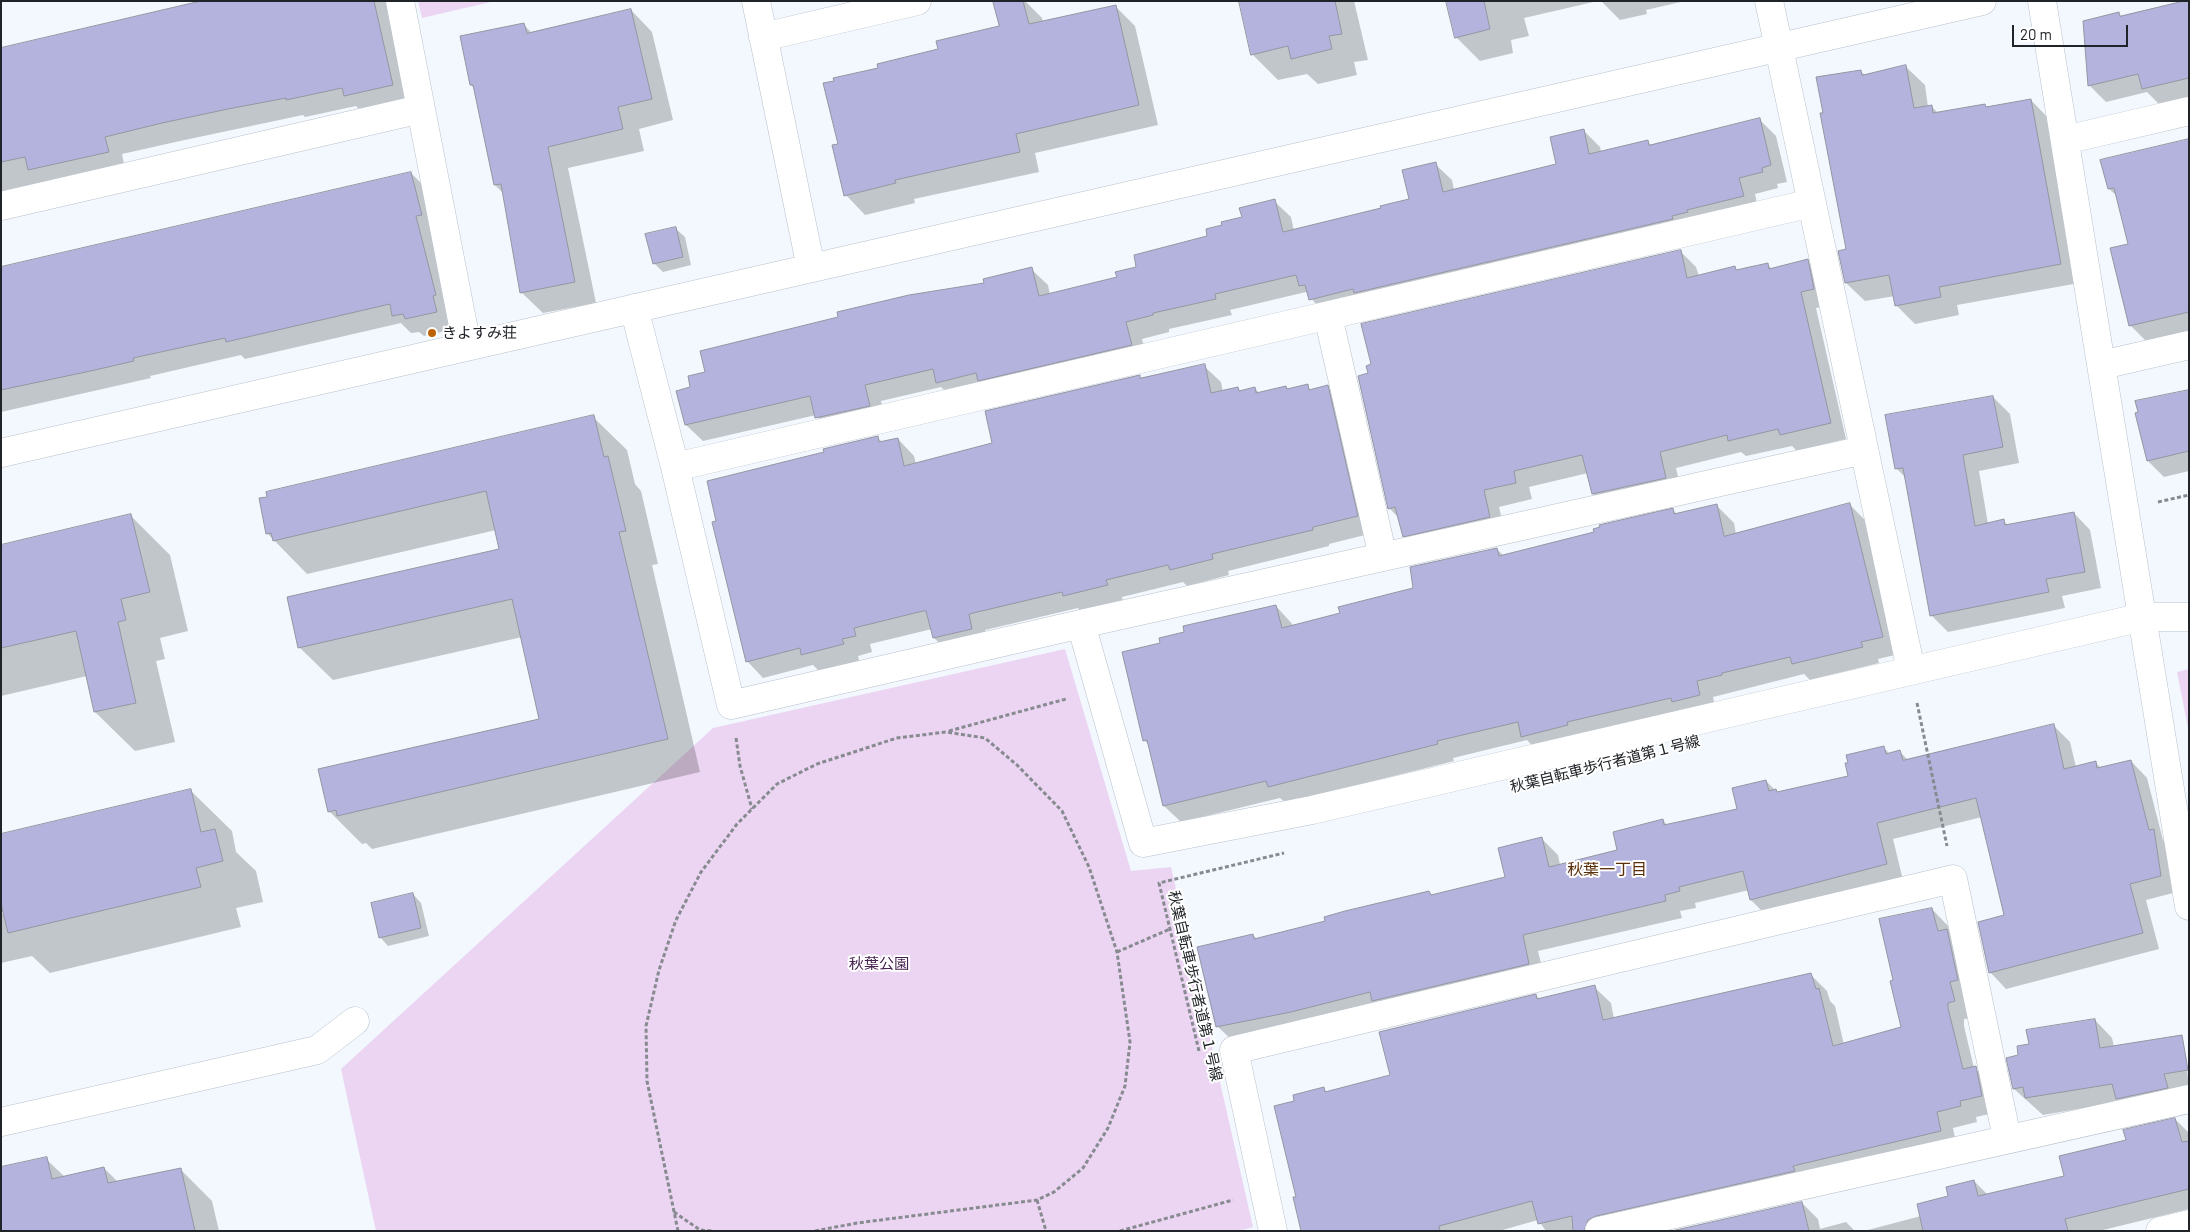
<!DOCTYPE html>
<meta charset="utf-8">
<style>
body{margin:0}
#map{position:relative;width:2190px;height:1232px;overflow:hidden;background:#f2f8fe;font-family:Barlow,sans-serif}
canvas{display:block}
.frame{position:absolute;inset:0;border:2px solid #202327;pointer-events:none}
.scale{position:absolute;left:2012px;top:25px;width:116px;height:22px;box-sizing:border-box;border:2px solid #202327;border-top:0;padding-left:6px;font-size:15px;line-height:18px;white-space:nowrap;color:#202327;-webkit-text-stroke:4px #fff;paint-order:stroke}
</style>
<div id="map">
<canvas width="2190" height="1232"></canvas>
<div class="frame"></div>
<div class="scale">20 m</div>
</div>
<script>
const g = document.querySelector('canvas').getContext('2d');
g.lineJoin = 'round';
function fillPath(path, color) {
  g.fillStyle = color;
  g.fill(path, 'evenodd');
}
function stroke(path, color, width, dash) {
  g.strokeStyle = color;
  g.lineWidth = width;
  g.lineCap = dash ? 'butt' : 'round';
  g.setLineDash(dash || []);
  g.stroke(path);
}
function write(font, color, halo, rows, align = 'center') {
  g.font = font + ' Barlow,"Noto Sans JP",sans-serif';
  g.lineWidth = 4;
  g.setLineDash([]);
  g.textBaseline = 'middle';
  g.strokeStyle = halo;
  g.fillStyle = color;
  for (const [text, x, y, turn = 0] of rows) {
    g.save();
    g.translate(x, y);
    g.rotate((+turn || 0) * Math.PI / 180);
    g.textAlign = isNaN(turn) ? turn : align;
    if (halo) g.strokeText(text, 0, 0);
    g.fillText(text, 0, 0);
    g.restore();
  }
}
const green = new Path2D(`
 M418 1H495L422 18Z
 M1065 649 1131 871 1171 867 1253 1227 1239 1231H376L341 1069 713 728Z
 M2189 669V733L2177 672Z`);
const shadow = new Path2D(`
 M205 1H389L410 102 363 113 356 106 305 117 303 115 180 141 122 154 125 169 1 195V49Z
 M1011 1H1025L1042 18 1043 22 1115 6 1135 26 1158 125 1035 153 1039 172 914 199 915 203 865 215 846 195 839 145 879 68 939 50 1001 27Z
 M1240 1H1354L1368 60 1354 62 1357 75 1318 84 1307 74 1278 80 1252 54Z
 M1448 1H1598L1524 18 1529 36 1511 40 1513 53 1480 61 1456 37Z
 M1601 1H1685L1646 10 1647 14 1620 20Z
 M2189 2V98L2160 105 2147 92 2106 102 2089 85 2119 14 2122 17Z
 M631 10 652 32 673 120 639 129 644 151 568 168 596 303 543 313 521 292 504 194 495 185 475 89 471 85 524 25 532 33Z
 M1906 67 1925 85 1928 107 1931 106 1939 114 2031 100 2049 119 2079 283 1957 305 1959 315 1915 324 1896 305 1895 296 1865 301 1846 283 1848 250 1824 114 1860 71 1865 75Z
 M1759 119 1776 136 1787 182 1777 184 1778 188 1755 194 1759 213 1326 316 1306 292 1230 310 1232 315 1169 329V332L1142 339 1148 361 953 399 941 387 881 401 886 422 833 434 816 415 703 441 686 425 678 392 1031 269 1048 285 1050 295 1118 278 1209 237 1274 201 1291 217 1294 231 1411 200 1435 164 1452 180 1454 190 1557 165 1583 130 1600 147 1601 152 1647 141 1652 146Z
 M2189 153V332L2147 342 2130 325 2129 245 2118 197 2109 189Z
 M411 173 429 191 454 329 424 336 419 332 411 333 401 323 245 359 241 355 150 376 151 378 1 412V268Z
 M676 229 685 237 691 265 663 272 654 263Z
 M1680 251 1696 267 1699 276 1734 267 1738 271 1767 264 1773 270 1807 261 1824 277 1830 305 1816 308 1846 439 1797 451 1792 446 1746 456 1741 452 1676 468 1682 494 1609 510 1593 494 1588 473 1529 487 1532 499 1499 507 1505 533 1420 552 1404 536 1399 518 1389 508Z
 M1204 366 1221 382 1223 392 1238 388 1241 392 1255 388 1260 394 1286 387 1289 390 1307 386 1312 391 1327 386 1344 403 1373 533 1329 544V546L1228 571 1229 575 1187 586 1183 582 1122 597 1123 602 1081 612 1078 608 985 630 988 645 951 654 934 638 932 629 870 644 872 652 858 656 859 661 819 671 813 665 763 678 747 661 825 453 877 437 883 443 898 439 914 456 916 464 994 444 1139 377 1142 379Z
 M2189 395V471L2164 477 2148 461Z
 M1993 397 2010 414 2019 463 1979 471 1988 524 2003 521 2008 525 2074 513 2090 530 2101 588 2062 596 2065 608 1948 632 1931 615 1906 478 1896 468Z
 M593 417 627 450 635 484 641 491 658 564 652 565 700 772 372 849 366 843 362 844 329 811 541 720 522 637 333 680 299 647 501 549 496 530 307 574 267 533Z
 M1849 504 1866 521 1899 654 1878 659 1879 663 1810 680 1804 674 1713 697 1716 712 1539 753 1527 740 1453 758 1454 761 1286 803 1280 798 1181 822 1164 806 1150 746 1144 740 1161 644 1276 606 1294 626 1341 614 1414 588 1497 549 1504 556 1595 533 1673 510 1677 514 1717 506 1734 523 1736 534Z
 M131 516 170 555 188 631 160 638 165 659 156 661 175 742 135 751 95 712 87 676 1 696V546Z
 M2053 725 2070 742 2076 767 2095 762 2101 768 2131 761 2147 778 2163 840 2170 847 2177 892 2146 900 2159 949 2006 989 1990 972 2005 916 1982 817 1893 839 1903 880 1767 916 1751 900 1749 890 1695 903 1696 908 1680 911 1682 918 1538 951 1545 980 1234 1042 1217 1026 1253 935 1257 939 1327 922 1429 892 1433 896 1506 878 1541 838 1558 855 1560 865 1618 851 1663 820 1668 826 1739 810 1766 781 1778 793 1849 777 1884 748 1890 754 1900 752 1908 760Z
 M191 791 232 831 236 852 256 871 263 902 236 908 241 927 50 973 32 956 1 963V914L10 912 9 910 1 912V835Z
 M413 894 421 903 429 936 388 946 380 937Z
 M1932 909 1948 926 1950 933 1964 947 1971 1018 1964 1019V1026L1974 1068 1992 1084 1998 1112 1976 1117 1977 1122 1953 1128 1957 1147 1598 1231H1546L1538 1220 1499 1231H1303L1298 1197 1296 1102 1324 1089 1327 1092 1391 1076 1536 996 1540 999 1594 987 1611 1003 1614 1019 1811 975 1827 991 1830 1001 1835 1006 1844 1045 1902 1028 1895 981Z
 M2095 1020 2112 1038 2114 1047 2168 1039 2186 1056 2189 1090 2043 1115 2014 1089 2019 1056 2030 1045Z
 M2175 1119 2189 1133V1209L2099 1231H1864L1921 1216 1974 1181 1988 1195 2066 1177 2128 1141Z
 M46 1159 65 1177 104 1168 118 1182 180 1169 212 1201 219 1231H1Z
 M1802 1203 1818 1219 1820 1229 1846 1222 1855 1231H1677Z`);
const building = new Path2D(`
 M201 1H374L393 85 344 96 342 88 286 100V98L228 109 162 123 105 137 109 152 28 170 25 157 1 162V48Z
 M993 1H1023L1029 24 1116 5 1139 105 1016 134 1020 152 895 180 896 183 844 196 832 145 838 144 823 83 834 81 833 78 878 68 877 64 938 49 936 41 999 26Z
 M1239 1H1335L1342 34 1329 36 1332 49 1291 59 1288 46 1251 55Z
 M1446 1H1484L1490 29 1455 38Z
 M2184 1H2189V78L2142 89 2138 74 2088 86 2083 21 2119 12 2120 16Z
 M631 9 652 99 618 107 623 129 548 147 575 282 520 293 501 184 494 185 473 85H470L460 36 524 23 527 33Z
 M1906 65 1914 108 1932 105 1933 113 1985 104 1986 107 2031 99 2061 264 1939 287 1941 297 1895 306 1889 275 1845 283 1838 251 1846 249 1820 113H1823L1816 77 1861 70 1862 75Z
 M1760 118 1771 165 1762 168 1763 172 1739 178 1744 196 1687 210 1688 212 1672 216 1673 219 1354 293 1353 289 1309 300 1305 285 1299 286 1296 275 1215 294 1216 299 1153 313V315L1126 322 1132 345 978 381 976 373 936 383 933 369 865 385 870 406 815 418 810 396 685 425 676 391 690 387 688 376 705 372 700 351 838 317 837 312 909 295 984 283 983 279 1032 267 1039 296 1117 277 1115 272 1136 267 1134 255 1207 236 1206 229 1222 225 1221 222 1242 217 1239 208 1275 199 1283 232 1381 208 1380 206 1409 199 1402 170 1436 162 1443 192 1556 164 1550 137 1584 129 1589 154 1648 140 1649 145Z
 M2189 139V312L2129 326 2110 248 2128 244 2114 188 2108 189 2100 160Z
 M411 172 422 215 416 216 436 295 433 296 437 312 405 319 403 314 392 316 390 304 226 342 225 338 133 358 134 361 95 370 1 390V267Z
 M676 227 683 257 653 264 645 234Z
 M1681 250 1687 278 1735 266 1736 270 1768 263 1769 269 1808 259 1814 289 1801 292 1831 423 1780 435 1778 429 1728 441 1727 435 1660 452 1666 478 1592 494 1582 455 1514 471 1516 483 1484 490 1490 517 1403 537 1395 507 1388 509 1358 376 1368 373 1366 366 1371 364 1361 324Z
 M1205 364 1211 393 1238 387 1239 391 1255 387 1256 393 1286 386 1287 389 1308 384 1309 390 1328 385 1358 516 1313 527V530L1212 554 1213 559 1170 570 1168 565 1106 580 1108 585 1063 596 1062 592 969 614 972 629 933 638 926 611H923L854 628 856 636 842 639 844 644 801 655 800 648 746 662 712 522 716 521 707 481 824 452 823 449 878 436 879 442 898 438 904 466 992 443 985 411 1140 375V378Z
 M2189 390V451L2147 461 2135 413 2138 412 2135 401Z
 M1993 396 2003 447 1963 455 1975 526 2004 519 2005 525 2074 512 2085 572 2046 579 2049 592 1930 616 1903 468 1895 469 1885 415Z
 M594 415 604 457 608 456 626 531 619 532 668 739 337 816 336 810 328 812 318 769 539 719 512 599 298 648 287 597 499 549 486 491 273 541 271 533 266 534 259 498 267 497 266 492Z
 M1850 503 1883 637 1861 642 1863 647 1792 664 1790 657 1722 673V675L1697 681 1700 695 1672 702 1671 698 1567 722 1568 725 1521 737 1518 722 1437 741 1438 744 1268 787 1266 781 1163 806 1147 740 1143 741 1122 652 1160 643 1159 638 1184 632 1183 626 1276 605 1282 628 1340 613 1338 607 1413 588 1410 567 1497 548 1499 556 1594 532 1593 529 1600 527 1599 525 1673 508 1674 514 1717 504 1724 536Z
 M131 514 150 592 121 599 126 620 118 622 136 703 94 712 76 631 1 648V545Z
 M2054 724 2064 769 2096 761 2097 768 2131 760 2149 830 2154 829 2161 876 2130 884 2143 933 1989 973 1978 922 2004 915 1976 798 1877 823 1887 864 1750 900 1743 871 1679 887 1680 891 1665 895 1666 901 1523 935 1529 964 1372 1001 1370 992 1291 1012 1216 1027 1197 947 1253 934 1254 939 1325 921 1324 917 1345 911 1429 891 1431 895 1505 877 1498 848 1542 837 1549 867 1617 850 1613 832 1663 819 1664 825 1737 809 1732 788 1766 780 1769 791 1776 789 1777 792 1848 776 1845 763H1848L1846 755 1884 746 1886 754 1900 750 1903 760Z
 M191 789 201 832 215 829 223 861 196 868 201 887 8 933 1 904V834Z
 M413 893 421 928 379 938 371 903Z
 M1932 908 1938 931 1947 929 1958 980 1950 982 1955 1001 1948 1003V1008L1963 1069 1976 1066 1982 1096 1960 1101 1961 1106 1937 1112 1941 1131 1793 1166 1795 1171 1596 1216 1588 1220 1584 1231H1573L1572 1216 1538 1224 1532 1201 1439 1226 1440 1231H1301L1293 1197H1296L1274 1106 1294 1101 1293 1095 1324 1087 1325 1092 1390 1075 1379 1032 1536 994 1537 999 1595 985 1603 1020 1811 973 1816 989 1819 988 1833 1046 1901 1027 1890 981 1893 980 1879 919Z
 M2095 1019 2100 1048 2182 1035 2188 1070 2164 1074 2168 1088 2116 1099 2112 1084 2025 1098 2023 1087 2013 1089 2006 1058 2018 1055 2017 1046 2029 1044 2026 1030Z
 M2175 1118 2182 1142 2189 1141V1189L2065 1219 2068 1231H1923L1917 1204 1948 1196 1946 1187 1974 1180 1978 1196 2064 1176 2059 1156 2126 1140 2123 1130Z
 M47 1157 52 1179 104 1167 108 1183 181 1168 195 1231H1V1167Z
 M1802 1202 1809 1231H1672Z`);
const path = new Path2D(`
 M2158 502 2189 495
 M1917 703 1947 846
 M949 731 1066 699
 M736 738 740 766 752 809
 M1117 952 1170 929
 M1199 1051 1159 883 1284 853
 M1037 1200 1046 1231
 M674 1212 700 1230 713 1231
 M678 1231 647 1081 646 1026 659 970 676 920 701 872 737 824 777 784 817 764 897 738 946 732 985 738 1017 765 1062 811 1089 867 1117 952 1130 1042 1125 1086 1108 1128 1083 1168 1054 1192 1037 1200 857 1223 815 1231
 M1120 1231 1233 1200`);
const minor = new Path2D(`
 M400 1 467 346
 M756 1 811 268
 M1769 1 1911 670
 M2042 1 2189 906
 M763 37 917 1
 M2065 140 2189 111
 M1 206 421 109
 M634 308 675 467 731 705 1081 624 1864 450
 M1328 316 1383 557
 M2102 365 2189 345
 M1 453 1982 1
 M675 467 1812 203
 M1081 624 1143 843 1312 810 2143 617H2189
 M1 1122 317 1050 355 1021
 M1273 1231 1234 1050 1953 879 2007 1138
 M1599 1231 2189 1099
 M2160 1231 2189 1224`);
const markers = [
 [432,333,5,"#bd6207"]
];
const poiNames = [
 ["きよすみ荘",442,333]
];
const streetNames = [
 ["秋葉自転車歩行者道第１号線",1605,764,-14],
 ["秋葉自転車歩行者道第１号線",1195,986,77]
];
const parkNames = [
 ["秋葉公園",879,964]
];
const neighbourhoodNames = [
 ["秋葉一丁目",1607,870]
];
fillPath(green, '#ebd5f2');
fillPath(shadow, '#0003');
fillPath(building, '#b4b3dd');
stroke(building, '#9595a2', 1);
stroke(minor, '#b8c1cb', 29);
stroke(path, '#878b90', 3, [4, 2.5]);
stroke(minor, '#fff', 28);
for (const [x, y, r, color] of markers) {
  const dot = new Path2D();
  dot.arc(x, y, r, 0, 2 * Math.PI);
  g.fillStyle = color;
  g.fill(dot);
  stroke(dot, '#fff', 2);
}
write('15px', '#202327', '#fff', poiNames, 'left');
write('15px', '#202327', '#fff', streetNames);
write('15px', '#452250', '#fff', parkNames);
write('16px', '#5a2e09', '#fff', neighbourhoodNames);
</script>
